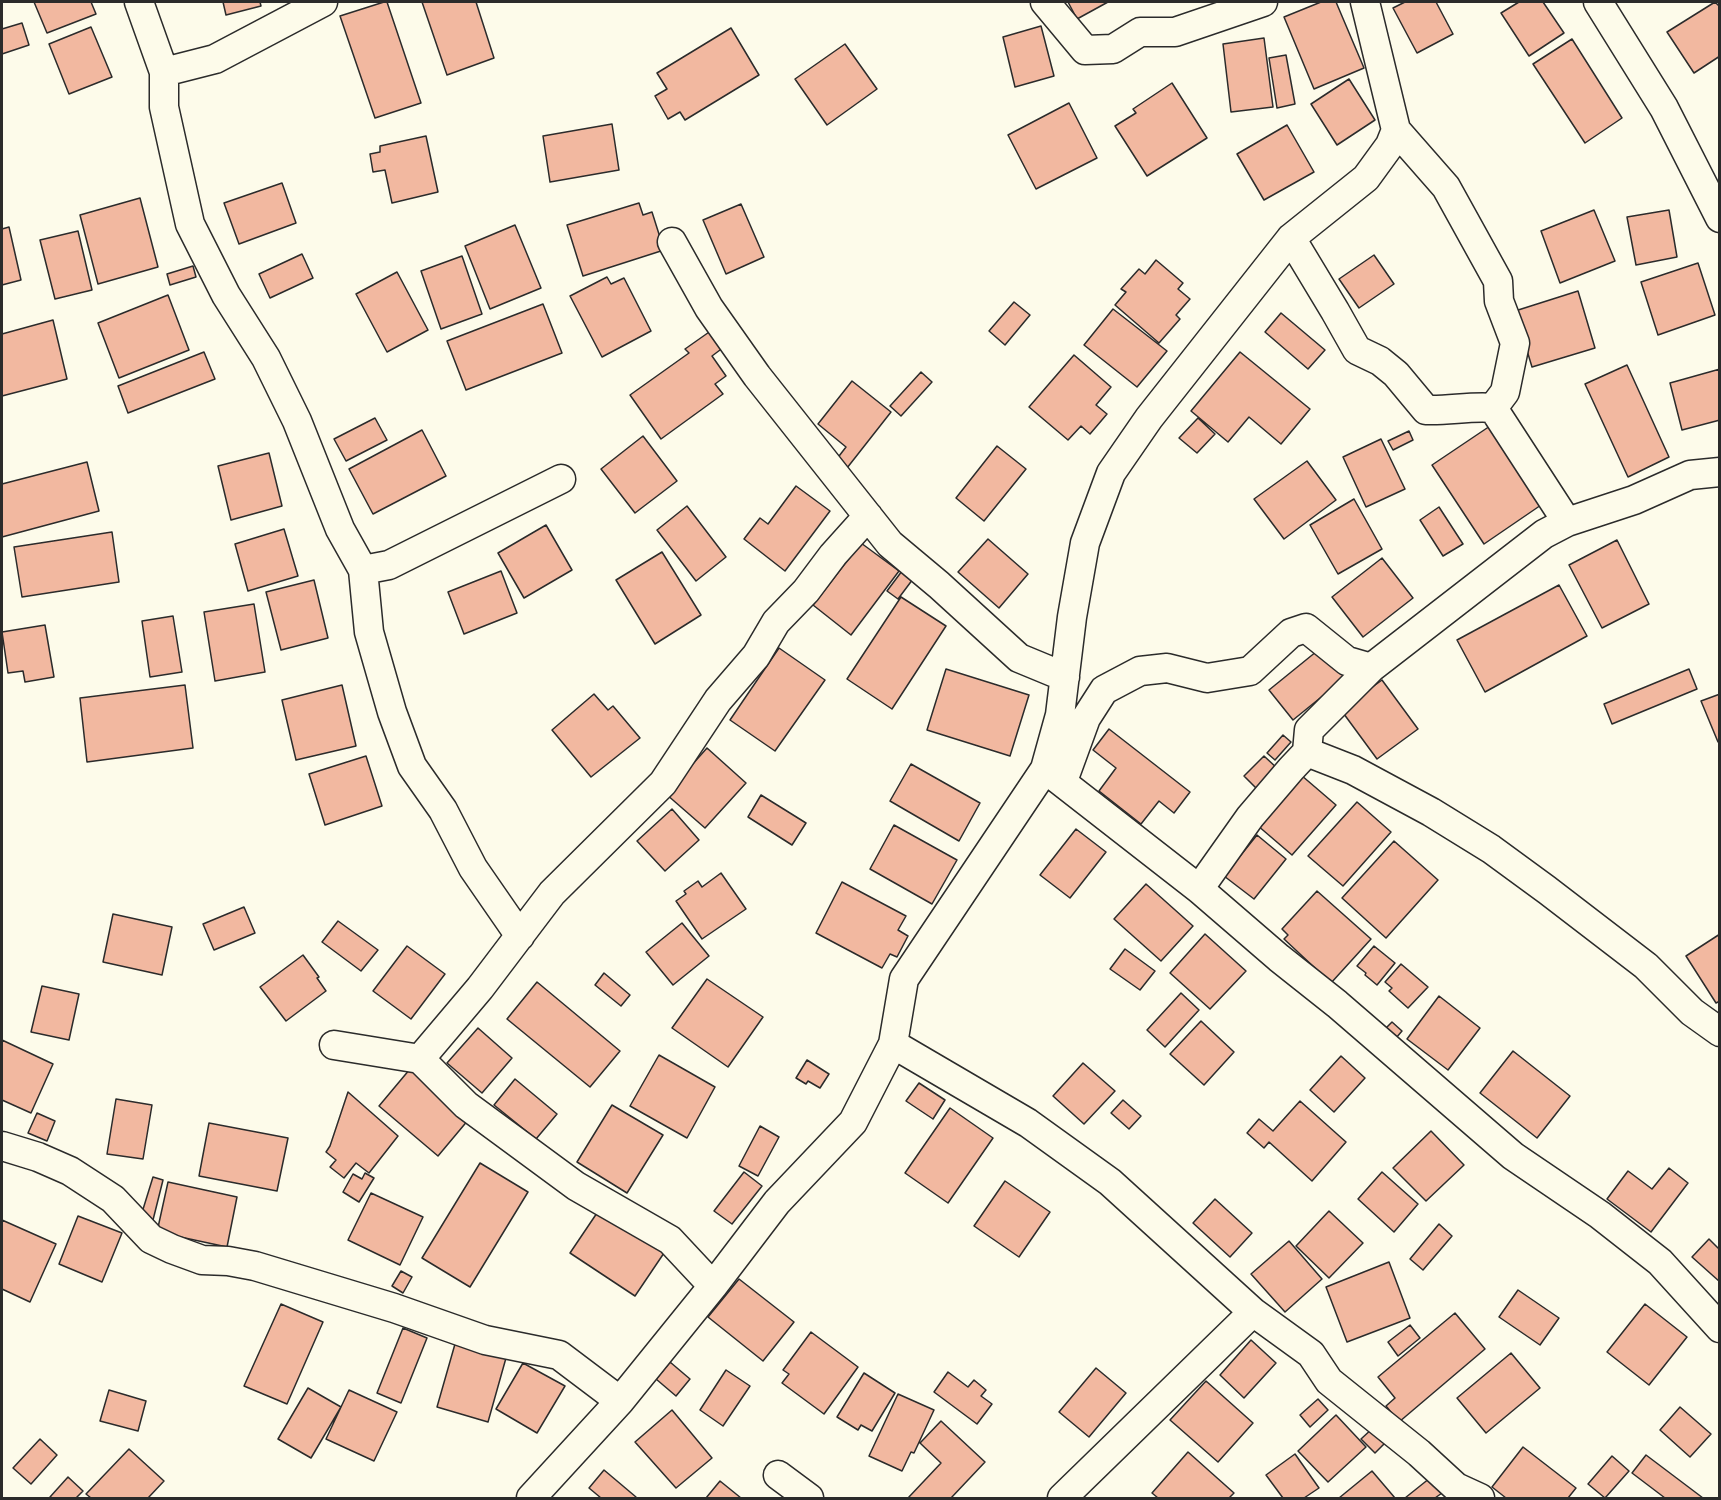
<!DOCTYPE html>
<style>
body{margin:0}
#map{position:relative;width:1721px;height:1500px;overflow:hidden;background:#fdfbea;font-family:Arial,sans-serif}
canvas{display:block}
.frame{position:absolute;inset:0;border:3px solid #2b2b2b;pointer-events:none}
</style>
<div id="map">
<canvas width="1721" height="1500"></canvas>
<div class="frame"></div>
</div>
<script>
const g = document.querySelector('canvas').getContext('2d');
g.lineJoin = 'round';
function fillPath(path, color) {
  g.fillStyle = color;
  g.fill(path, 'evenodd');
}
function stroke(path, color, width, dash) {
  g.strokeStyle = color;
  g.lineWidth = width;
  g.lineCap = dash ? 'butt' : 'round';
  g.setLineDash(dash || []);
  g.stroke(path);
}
const building = new Path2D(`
 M34 2H91L96 14 47 33Z
 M223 2H260L261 6 226 15Z
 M384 2H387L421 103 375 118 340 16Z
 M422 2H476L494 58 447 75Z
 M1068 2H1108L1077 19Z
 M1321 2H1336L1364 68 1314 89 1284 17Z
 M1405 2H1436L1453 34 1417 53 1393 8Z
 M1519 2H1543L1564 33 1529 56 1501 13Z
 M1715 2 1720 7V56L1694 73 1667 32Z
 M22 23 29 45 2 54V29Z
 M1041 26 1054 76 1015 87 1003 37Z
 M91 27 112 77 69 94 49 44Z
 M731 28 759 75 685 120 680 112 668 119 655 96 667 89 657 73Z
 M1264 38 1273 107 1231 112 1223 44Z
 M1572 39 1622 118 1585 143 1533 64Z
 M845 44 877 89 827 125 795 79Z
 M1286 55 1295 104 1277 108 1269 58Z
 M1349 79 1375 120 1337 145 1311 104Z
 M1172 83 1207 138 1147 176 1115 126 1136 113 1133 109Z
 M1069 103 1097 158 1036 189 1008 135Z
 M612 124 619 170 550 182 543 136Z
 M1287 125 1314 172 1264 200 1237 154Z
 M426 136 438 192 392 203 385 170 373 172 370 154 380 152V146Z
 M282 183 296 223 239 244 224 203Z
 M140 198 158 267 98 284 80 215Z
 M639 203 643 215 652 212 664 250 583 276 567 225Z
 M741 204 764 257 726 274 703 220Z
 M1594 210 1615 261 1560 283 1541 231Z
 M1669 210 1677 257 1636 265 1627 217Z
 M515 225 541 288 490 309 465 246Z
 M9 227 21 280 2 285V229Z
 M78 231 92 290 55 299 40 240Z
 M302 254 313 278 270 298 259 274Z
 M1374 255 1394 284 1359 308 1339 279Z
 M462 256 482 314 441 329 421 271Z
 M1156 260 1183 283 1178 289 1190 299 1176 315 1180 319 1159 343 1115 305 1126 292 1121 289 1139 269 1145 274Z
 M1698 263 1715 315 1658 335 1641 282Z
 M193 266 196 277 170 285 167 274Z
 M397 272 428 330 387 352 356 294Z
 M607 277 611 284 624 278 651 331 602 357 570 296Z
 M1578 291 1595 348 1532 367 1515 311Z
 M168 295 189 350 119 378 98 323Z
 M1014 302 1030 315 1005 345 989 331Z
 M543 304 562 353 466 390 447 341Z
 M1113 309 1167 351 1137 387 1084 345Z
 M1281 313 1325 350 1308 369 1265 332Z
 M53 320 67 379 2 396V334Z
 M712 330 724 347 712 356 726 376 715 384 723 394 661 439 630 395 689 353 685 349Z
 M204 352 215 379 128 413 118 386Z
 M1240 352 1310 409 1281 444 1249 417 1228 442 1191 411Z
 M1074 355 1111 387 1096 405 1107 414 1090 434 1081 426 1068 440 1029 407Z
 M1627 365 1669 457 1628 477 1585 384Z
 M1720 369V420L1682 430 1670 383Z
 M921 372 932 382 901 416 890 406Z
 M852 381 891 412 847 468 836 460 846 447 818 424Z
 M375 418 387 440 346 461 334 439Z
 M1198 418 1215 434 1197 453 1179 438Z
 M1493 424 1544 503 1484 544 1432 465Z
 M422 430 446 476 373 514 349 469Z
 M1409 431 1413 440 1393 450 1388 441Z
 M643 436 677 481 635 513 601 469Z
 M1381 439 1405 489 1366 507 1343 457Z
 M997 446 1026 469 984 521 956 498Z
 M269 453 282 506 231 520 218 466Z
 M1307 461 1336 500 1284 539 1254 499Z
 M87 462 99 511 2 537V484Z
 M796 486 830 511 785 571 744 539 760 518 768 524Z
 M1354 499 1382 549 1338 574 1310 525Z
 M687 506 726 557 696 581 657 530Z
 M1439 507 1463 544 1443 556 1420 520Z
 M546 525 572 570 524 598 498 553Z
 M284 529 298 576 248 591 235 544Z
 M112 532 119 582 22 597 14 547Z
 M988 539 1028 574 999 608 958 572Z
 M1617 540 1649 604 1602 628 1569 565Z
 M861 543 899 571 851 635 813 605Z
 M662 552 701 615 655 644 616 580Z
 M1382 558 1413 598 1363 637 1332 597Z
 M501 571 517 613 464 634 448 592Z
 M902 571 913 579 898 599 887 591Z
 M314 580 328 638 281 650 266 592Z
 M1559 585 1587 636 1485 692 1457 640Z
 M901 597 946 626 892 709 847 679Z
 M254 604 265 672 215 681 204 612Z
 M173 616 182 672 150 677 142 621Z
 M45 625 54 677 25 682 23 671 8 673 2 632Z
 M1322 647 1346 677 1293 720 1269 690Z
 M779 648 825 680 775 751 730 720Z
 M946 669 1029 695 1010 756 927 730Z
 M1689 669 1697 689 1612 724 1604 704Z
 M1382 680 1418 729 1377 759 1341 710Z
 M185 685 193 748 87 762 80 698Z
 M342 685 356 746 296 760 282 700Z
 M594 694 608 710 613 706 640 738 591 777 552 730Z
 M1720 694V742H1718L1701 701Z
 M1109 729 1190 792 1174 813 1159 801 1141 824 1099 791 1116 768 1093 750Z
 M1283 735 1291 742 1275 760 1267 753Z
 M707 748 746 783 705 828 666 794Z
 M366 756 382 806 325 825 309 774Z
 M1264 756 1278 769 1258 790 1244 776Z
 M911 764 980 803 959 841 890 801Z
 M1301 775 1336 805 1292 855 1257 825Z
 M761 795 806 823 792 845 748 817Z
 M1357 802 1391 832 1343 886 1308 856Z
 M672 809 699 840 665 871 637 841Z
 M894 825 957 860 932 904 870 869Z
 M1076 829 1106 852 1070 898 1040 875Z
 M1257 835 1286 859 1254 899 1224 876Z
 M1394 841 1438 880 1386 938 1342 898Z
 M721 873 746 909 702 939 676 901 686 894 684 891 698 881 702 887Z
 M842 882 906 916 898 930 908 936 897 957 890 954 882 968 816 933Z
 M1146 884 1193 926 1161 961 1114 919Z
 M1317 891 1371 939 1331 983 1284 939 1288 935 1282 929Z
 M244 907 255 933 214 950 203 924Z
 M113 914 172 927 162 975 103 962Z
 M338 921 378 950 361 971 322 942Z
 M682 923 709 956 673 985 646 952Z
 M1205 934 1246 971 1210 1009 1170 973Z
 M1720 934V1001L1716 1003 1686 956Z
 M407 946 445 974 411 1019 373 991Z
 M1374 946 1395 963 1377 985 1365 975 1366 973 1357 966Z
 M1125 949 1155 971 1140 990 1110 969Z
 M303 955 319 977 317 978 326 991 286 1021 260 987Z
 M1401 964 1428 987 1408 1008 1389 991 1392 988 1385 982Z
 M604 973 630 995 621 1006 595 985Z
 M707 979 763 1017 728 1067 672 1028Z
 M537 982 620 1051 590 1087 507 1019Z
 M42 986 79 994 69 1040 31 1032Z
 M1181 993 1199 1010 1165 1047 1147 1030Z
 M1439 996 1480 1028 1448 1070 1407 1039Z
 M1201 1021 1234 1052 1204 1085 1170 1054Z
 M1392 1022 1402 1031 1396 1038 1386 1028Z
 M478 1028 512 1058 482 1093 447 1063Z
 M2 1040 53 1064 31 1113 2 1100Z
 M1513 1051 1570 1096 1537 1138 1480 1093Z
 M659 1055 715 1087 687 1138 630 1106Z
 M1341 1056 1365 1078 1334 1112 1310 1090Z
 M807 1060 829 1074 820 1088 808 1081 806 1084 796 1078Z
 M1083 1063 1115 1091 1084 1124 1053 1096Z
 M410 1069 469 1119 438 1156 379 1106Z
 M515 1079 557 1114 536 1139 494 1105Z
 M919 1083 945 1100 933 1119 906 1101Z
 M348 1092 398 1136 369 1173 356 1163 344 1178 330 1167 336 1160 326 1152 330 1146Z
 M116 1099 152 1105 143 1159 107 1154Z
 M1123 1100 1141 1116 1129 1129 1111 1113Z
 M1300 1101 1346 1142 1312 1181 1269 1142 1264 1148 1247 1133 1259 1119 1273 1131Z
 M612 1105 663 1135 627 1193 577 1162Z
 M950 1108 993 1138 948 1203 905 1173Z
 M37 1113 55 1121 47 1141 28 1133Z
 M209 1123 288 1138 277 1191 199 1176Z
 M760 1126 779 1137 758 1176 739 1166Z
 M1431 1131 1464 1165 1426 1201 1393 1168Z
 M480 1163 528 1192 470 1287 422 1258Z
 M1669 1168 1688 1183 1651 1232 1607 1199 1628 1171 1652 1189Z
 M744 1172 762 1186 732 1224 714 1211Z
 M1382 1172 1418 1204 1394 1232 1358 1199Z
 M365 1173 374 1178 359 1202 343 1192 353 1174 362 1179Z
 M153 1177 163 1180 151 1228 140 1219Z
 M1005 1181 1050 1212 1019 1257 974 1226Z
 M168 1182 237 1197 227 1247 157 1232Z
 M371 1193 423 1217 400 1265 348 1240Z
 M1215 1199 1252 1233 1230 1257 1193 1223Z
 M599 1210 664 1253 635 1296 570 1253Z
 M1329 1211 1363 1243 1329 1278 1296 1246Z
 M78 1216 122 1233 102 1282 59 1264Z
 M2 1220 56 1244 30 1302 2 1289Z
 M1439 1224 1452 1236 1423 1270 1410 1259Z
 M1709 1239 1718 1248 1720 1247V1282L1692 1257Z
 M1289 1241 1322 1279 1285 1312 1251 1274Z
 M1389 1262 1410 1318 1347 1342 1326 1287Z
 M401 1271 412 1277 403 1293 392 1286Z
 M739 1279 794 1322 763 1361 708 1317Z
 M1518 1290 1559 1318 1540 1345 1499 1317Z
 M281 1304 323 1322 287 1404 244 1386Z
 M1645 1304 1687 1337 1649 1385 1607 1352Z
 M1455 1313 1485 1349 1399 1422 1386 1406 1395 1398 1378 1377Z
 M1410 1325 1420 1338 1398 1356 1388 1342Z
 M403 1328 427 1338 401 1403 377 1393Z
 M811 1332 858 1367 824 1414 782 1383 789 1374 783 1370Z
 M1251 1340 1276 1363 1244 1398 1220 1375Z
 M455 1344 506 1358 488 1422 437 1407Z
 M1511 1353 1540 1388 1486 1433 1457 1398Z
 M670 1362 690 1379 676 1396 656 1379Z
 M523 1363 565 1386 537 1433 496 1409Z
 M1096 1368 1126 1393 1089 1437 1059 1412Z
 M726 1370 750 1386 723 1426 700 1410Z
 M948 1372 968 1387 974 1380 986 1390 981 1396 992 1404 977 1424 934 1392Z
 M864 1373 895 1393 872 1431 861 1425 858 1430 837 1417Z
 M1206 1381 1253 1423 1218 1462 1170 1420Z
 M308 1388 341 1407 311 1458 278 1439Z
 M109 1390 146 1401 138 1431 100 1421Z
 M349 1390 397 1412 374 1461 326 1439Z
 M898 1394 934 1410 914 1453 911 1452 902 1471 869 1456Z
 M1318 1399 1328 1410 1310 1427 1300 1415Z
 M1680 1407 1711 1434 1690 1457 1660 1430Z
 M672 1410 712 1458 676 1488 635 1442Z
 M1336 1415 1366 1447 1328 1482 1298 1451Z
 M941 1421 985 1462 951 1498H908L941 1463 920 1443Z
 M1374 1427 1388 1440 1375 1453 1361 1439Z
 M40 1439 57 1455 31 1484 13 1468Z
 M1523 1447 1576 1488 1568 1498H1506L1492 1487Z
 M129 1449 164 1481 148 1498H91L86 1494Z
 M1188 1452 1234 1493 1229 1498H1158L1152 1493Z
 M1295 1454 1319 1488 1304 1498H1283L1266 1475Z
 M1646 1455 1703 1498H1665L1632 1473Z
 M1612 1456 1629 1471 1605 1498 1588 1484Z
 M604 1470 636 1497 634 1498H601L589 1488Z
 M1372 1471 1395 1498H1339Z
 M68 1477 83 1491 76 1498H52L50 1497Z
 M1430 1478 1442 1493 1435 1498H1405Z
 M720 1481 741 1498H706Z`);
const street = new Path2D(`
 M139 2 164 72V107L190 224 226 295 266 358 297 421 340 529 363 570 369 632 392 712 412 766 443 810 473 868 520 936
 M1045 2 1085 50 1113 49 1140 32H1175L1263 2
 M1598 2 1664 108 1720 218
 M164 72 215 59 323 2
 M1396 130 1446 187 1498 281 1499 301 1515 343 1505 392 1493 408
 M1291 238 1335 311 1357 350 1380 361 1396 374 1426 410C1449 411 1470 406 1493 408L1567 522
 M672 242 709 308 757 376 890 544 939 585 1019 658 1065 677
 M363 570 389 565 561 479
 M1371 668 1309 730 1307 752 1353 770 1431 812 1491 849 1547 890 1646 966 1692 1012 1720 1032
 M1045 769 1199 889 1279 958 1337 1004 1513 1156 1600 1215 1660 1262 1720 1328
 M1063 781 1086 718 1104 690 1140 671 1167 668 1207 678 1250 671 1291 633 1306 628 1347 661 1371 668 1544 534 1567 522 1634 500 1690 475 1720 472
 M1199 889 1250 817 1291 769 1307 752
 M893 1044 1028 1123 1110 1182 1253 1312 1311 1354 1329 1381 1419 1453 1456 1487 1480 1498
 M334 1045 420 1059
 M2 1146 38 1157 70 1171 113 1199 151 1239 172 1249 202 1260 228 1261 255 1266 394 1308 485 1340 559 1355 620 1401
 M713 1286 670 1240 576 1186 466 1105 420 1059 480 988 552 893 663 783 718 700 756 656 776 622 806 591 833 555 868 516
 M778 1475 809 1498
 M531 1498 620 1401 713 1286 777 1202 853 1122 893 1044 904 979 1045 769 1060 715 1072 617 1085 543 1111 473 1149 418 1291 238 1366 178 1390 145 1396 130 1365 2
 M1062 1498 1253 1312`);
fillPath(building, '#f2b8a0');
stroke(building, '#2b2b2b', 1.5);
stroke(street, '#2b2b2b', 31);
stroke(street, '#fdfbea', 28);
</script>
